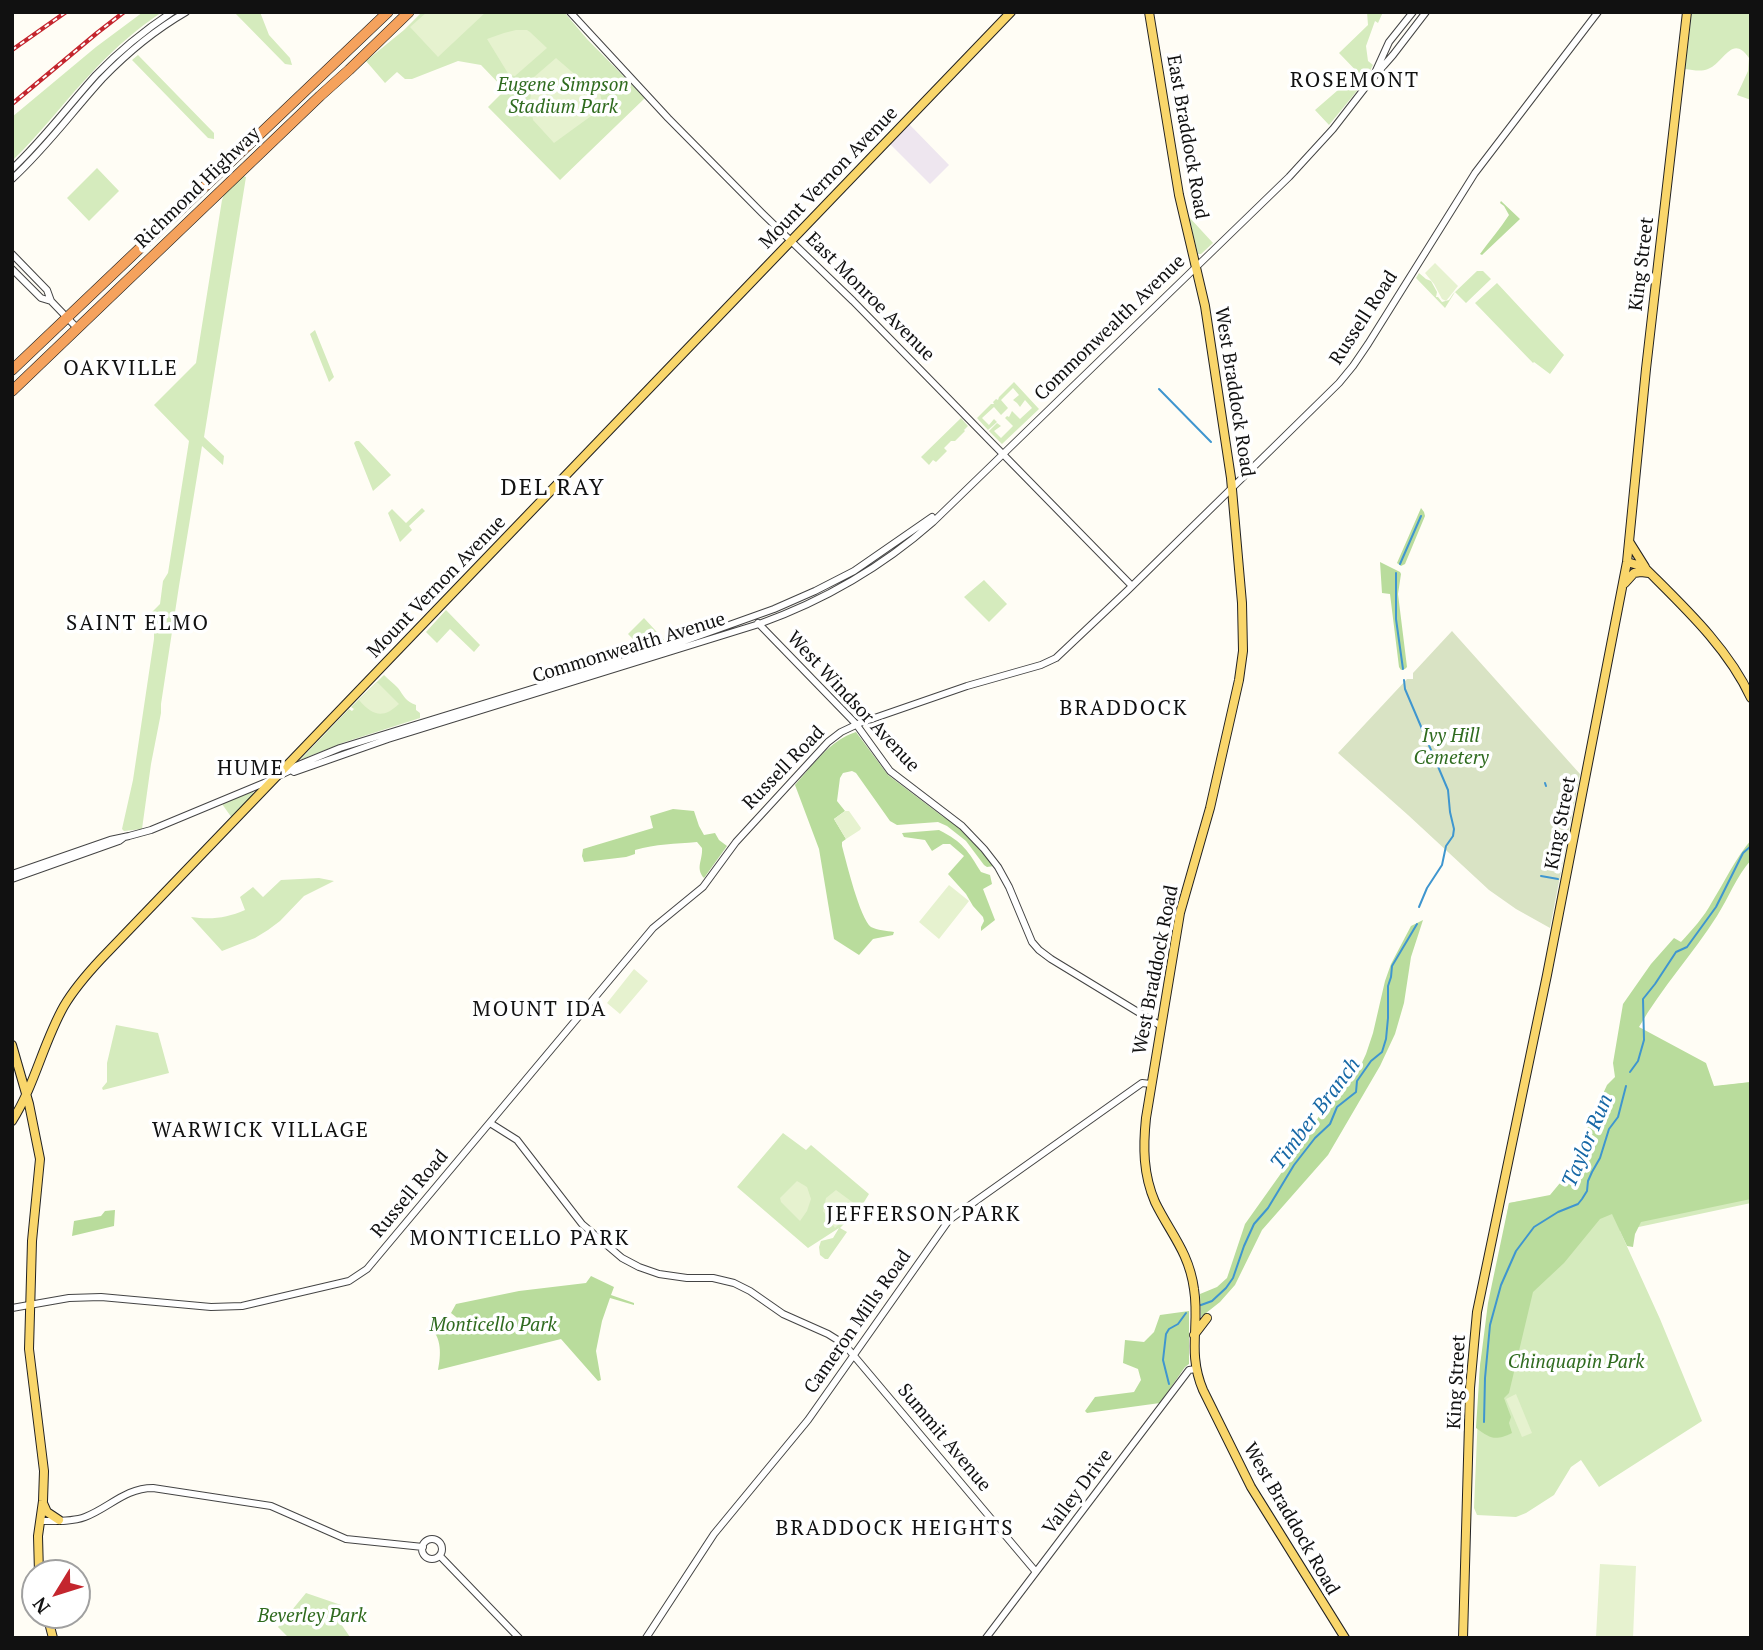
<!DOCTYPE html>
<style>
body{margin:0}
#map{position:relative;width:1763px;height:1650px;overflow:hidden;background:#fffdf5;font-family:"PT Serif",serif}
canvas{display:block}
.frame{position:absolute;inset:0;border:14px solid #111;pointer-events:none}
.north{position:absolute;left:21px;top:1559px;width:70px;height:70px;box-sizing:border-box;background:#fff;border:2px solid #a0a0a0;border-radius:50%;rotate:232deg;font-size:19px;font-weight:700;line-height:28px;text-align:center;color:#111}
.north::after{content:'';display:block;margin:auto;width:24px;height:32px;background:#c4262e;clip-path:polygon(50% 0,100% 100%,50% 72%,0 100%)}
</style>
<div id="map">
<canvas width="1763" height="1650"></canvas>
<div class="frame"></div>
<div class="north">N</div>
</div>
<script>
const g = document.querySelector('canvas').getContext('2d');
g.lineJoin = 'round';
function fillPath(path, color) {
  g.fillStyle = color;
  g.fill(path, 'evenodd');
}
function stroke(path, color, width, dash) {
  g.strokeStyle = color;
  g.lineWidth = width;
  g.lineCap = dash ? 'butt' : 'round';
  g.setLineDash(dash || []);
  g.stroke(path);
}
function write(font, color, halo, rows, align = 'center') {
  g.font = font + ' "PT Serif",serif';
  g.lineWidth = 7;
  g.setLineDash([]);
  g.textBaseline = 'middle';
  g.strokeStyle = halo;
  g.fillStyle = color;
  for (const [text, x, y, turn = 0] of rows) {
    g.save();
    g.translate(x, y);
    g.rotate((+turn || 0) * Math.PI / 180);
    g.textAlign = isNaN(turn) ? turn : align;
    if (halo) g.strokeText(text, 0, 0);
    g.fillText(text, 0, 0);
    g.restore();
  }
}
const industrial = new Path2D(`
 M909 124 949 165 930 184 890 144Z`);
const green = new Path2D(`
 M143 12H162C138 28 116 47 96 68 67 98 42 132 12 161V117L96 47Z
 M234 12H260L269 35 290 58 292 65 285 64Z
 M422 12H564L587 39 645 98 560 180 488 107 505 90 481 65 458 61 412 79H405L397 72 385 83 366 61 404 30Z
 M1367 12H1383L1378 23 1375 21 1366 46 1368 61 1373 65 1365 80 1339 53 1368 25Z
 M1692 12H1751V100L1737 95 1748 71 1749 58C1732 33 1724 63 1708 69 1701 72 1693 70 1685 69Z
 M138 55 214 133V139L208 138 132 60Z
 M1353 77 1361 86 1329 125 1315 110Z
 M97 168 119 191 89 221 67 198Z
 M243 176 246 177 241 208 204 437 224 456 223 465 202 446 179 586 161 704V713L151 764 142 829 124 831 122 829 133 780 154 639V629L145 619 160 604 163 581 168 573 189 441 154 405 196 363 222 200 226 190Z
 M1189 217 1213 243 1201 254H1198Z
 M1477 271H1483L1491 279 1466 303 1455 292 1445 308 1416 278 1419 273 1426 279 1431 281 1437 292 1436 297H1438L1442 302 1449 300 1453 294Z
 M1497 283 1564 355 1550 374 1534 362 1533 363 1475 303Z
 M315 330 334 377 329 382 310 334Z
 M1014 382 1039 409 1002 444 989 431 997 423 1001 426 994 431 1001 438 1013 426 1005 418 1007 416 1009 417 1012 411 1020 419 1032 408 1025 400 1020 407 1017 403 1013 400 1019 395 1013 388 1001 400 1008 408 1001 415 994 407 982 418 989 425 994 419 997 422 988 430 977 418 991 404H994L993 402 996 399 998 400 999 397Z
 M961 418 968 426 964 430 965 431 955 441H951L944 448 947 451 936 462 933 460 929 465 921 457Z
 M356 441H359L391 475 373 491 354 443Z
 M422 508 425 511 409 526 412 530 400 542 388 513 392 509 406 523Z
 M984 580 1007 604 989 622 964 597Z
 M446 610 480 645 474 652 450 629 437 643 426 632Z
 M644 618 667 643 643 649 628 634Z
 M384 675C388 679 394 684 398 688 404 696 405 701 416 705V710L420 713V718L345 742 300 760 349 709 352 711 354 709 351 707Z
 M252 791 255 795 232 818 222 804Z
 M319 878 334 881 304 896 280 921 268 930 255 938 222 951 191 917C211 920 227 918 245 910L240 897 253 887 263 897 281 880Z
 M116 1025 158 1033 169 1073 103 1090 102 1088 107 1082V1063Z
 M1751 1082V1203L1620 1231 1660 1319 1702 1421 1599 1487 1581 1460 1571 1467 1554 1495 1526 1513 1516 1517 1477 1515 1474 1508 1480 1366 1509 1203 1673 1175 1703 1088Z
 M783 1133 806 1150 811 1145 869 1194 861 1207 840 1228 847 1232 828 1259H825L820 1255 819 1247 821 1241 833 1238 839 1228 808 1248 737 1187Z
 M306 1593 341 1605 332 1611 350 1637 289 1638 278 1627Z`);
const forest = new Path2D(`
 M1501 201 1520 219 1482 255 1480 254C1489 241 1500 229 1509 215L1504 206 1500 203Z
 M1421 508 1424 512 1425 516 1405 564 1401 566 1397 563Z
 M1380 562 1400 572 1401 574 1398 594 1407 667 1405 669 1401 670 1399 667 1390 594 1382 593Z
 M856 732 888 775 942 816 952 822 973 839 994 866 987 867 984 865 966 841 947 826 938 822 897 825 890 821 856 773 852 771 843 773 840 778 837 801 845 811 834 819 846 839 842 842V846C846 861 860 919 871 927 877 930 887 931 894 932L893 935 873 939 859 955 834 939 819 849 795 785C812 766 830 740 856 732Z
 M673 809 694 811 699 826 704 835 715 833 719 840 727 846 704 878C695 868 703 860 702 848L697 842C675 844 656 844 635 850V854L626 857 584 862 582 856 583 849 653 828 650 816Z
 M939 830C963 842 968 851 981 872L990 875 992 884 983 889 995 920 981 931V927L984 921 983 917 973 906 966 894 948 874 964 856 950 844H943L932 851 925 840 904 837 902 833Z
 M1751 840V860C1736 877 1729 897 1717 916 1693 954 1662 987 1639 1027L1706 1063 1714 1086 1751 1082V1199L1641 1222 1635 1234 1633 1247 1627 1246 1612 1214 1600 1219 1564 1263 1533 1292 1509 1393 1504 1398 1511 1417 1509 1423 1512 1433C1495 1441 1491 1439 1476 1428L1480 1366 1488 1303 1509 1203 1550 1195 1565 1177 1607 1085 1615 1077 1613 1063 1623 1004 1651 964 1674 938 1681 942C1692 930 1704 917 1712 902 1725 881 1735 859 1751 840Z
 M1423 920 1411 957 1404 1003 1395 1034 1380 1066 1328 1155 1262 1230 1235 1285 1220 1302 1201 1317 1200 1294 1217 1287 1227 1278 1245 1224 1304 1141 1333 1093 1360 1067 1366 1054 1373 1033 1385 981 1391 964 1411 926Z
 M115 1210 114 1226 72 1236 74 1221 101 1216 105 1211Z
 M591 1276 614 1287 611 1295 634 1303V1305L610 1298 602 1321 596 1351 601 1380 598 1381 561 1339 438 1370C441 1355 442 1338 430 1327L461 1321 451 1313 456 1304 519 1291 586 1283Z
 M1189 1311V1364L1185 1367 1160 1403 1087 1413 1085 1411 1095 1397 1134 1392 1141 1380 1138 1369 1123 1363 1125 1340 1144 1342 1154 1332 1160 1315Z`);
const cemetery = new Path2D(`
 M1452 631 1580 774 1550 928 1516 909 1489 890 1408 815 1338 753 1407 679H1413V673Z`);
const pitch = new Path2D(`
 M427 12H486L438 57 410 27Z
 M516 30H527L530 32 547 48 515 76 509 75 487 39 504 33Z
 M556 58 586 84 599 92 601 97V106L598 111 554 143 533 120 530 100 534 77Z
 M1435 263 1458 286 1446 301 1442 299 1434 284 1425 273Z
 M376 683H378L399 704C383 719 373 716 359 700Z
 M845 811H849L861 828 860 830 846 839 834 819Z
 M949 885 969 901 939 939 919 922Z
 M634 969 648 981 620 1014 607 1003Z
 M797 1181 807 1187 811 1199 807 1211 800 1221 781 1202 780 1198Z
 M836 1190 855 1204 856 1208 835 1228 823 1211 826 1198Z
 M1516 1394 1532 1433 1522 1437 1506 1399Z
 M1600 1564 1636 1566 1633 1638 1596 1637Z`);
const stream = new Path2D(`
 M1159 389 1211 442
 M1400 564 1421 516
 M1396 573V619L1403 669
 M1404 680 1405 689 1448 790 1450 812 1454 829 1453 836 1446 846 1442 865 1427 888 1419 907
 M1545 783 1546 786
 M1541 876 1558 879
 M1630 1072 1638 1061 1644 1040 1643 999 1655 984 1676 952 1687 947 1716 907 1743 853 1751 846
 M1201 1305 1212 1301 1226 1288 1233 1278 1244 1246 1254 1224 1268 1208 1294 1165 1315 1138 1330 1124 1337 1107 1356 1092 1357 1081 1371 1061 1382 1052 1386 1039 1388 1018V986L1391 977 1392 966 1417 924
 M1169 1384 1163 1360 1166 1334 1169 1329 1178 1324 1186 1313
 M1484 1422 1485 1378 1490 1325 1501 1285 1516 1251 1534 1227 1558 1212 1578 1204 1582 1199 1587 1191 1588 1181 1592 1172 1600 1158 1609 1129 1618 1117 1626 1086`);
const minor = new Path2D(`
 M570 12 668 118 762 213 853 301 1132 586
 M1374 75 1389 42 1413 12
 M12 169C43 140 68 106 96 75 119 51 145 30 172 12
 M12 179C46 148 72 112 102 79 127 53 155 30 186 12
 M12 254 47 290 51 301 77 328
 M12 269 41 298 51 301
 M758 623 856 724 890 771 962 826 984 849 998 867 1009 887 1032 942 1039 950 1051 959 1161 1026
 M291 770 294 772 388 739 759 624C823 601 882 567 933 522L1289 177 1333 129 1371 80 1393 55 1426 12
 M12 874 110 840 129 836 151 830 264 783 291 770 296 766 340 748 662 649 774 609 815 591 854 571 932 517
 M12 879 119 841 123 838
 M490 1123 517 1140 582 1224 622 1258 639 1267 659 1274 687 1278H713L734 1283 750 1291 783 1314 828 1334 844 1344 1036 1572
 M12 1308 69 1298 101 1297 211 1307 242 1306 349 1281 367 1269 653 928 703 887 736 842 828 742 841 732 860 723 967 686 1041 665 1056 658 1128 590 1339 383 1353 366 1368 344 1475 173 1598 12
 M40 1521C54 1521 72 1522 85 1517 109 1508 125 1488 153 1488L271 1506 346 1539 423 1547
 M422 1549a10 10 0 1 1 20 0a10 10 0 1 1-20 0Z
 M440 1556 519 1638
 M646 1638 714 1534 808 1420 949 1220 1142 1083 1151 1084
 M986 1638 1189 1370 1196 1369`);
const major = new Path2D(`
 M1149 12 1179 195 1205 306 1231 478 1242 603 1243 651 1239 680 1210 808 1180 913 1146 1118C1143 1147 1143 1174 1155 1202 1170 1233 1189 1252 1194 1289 1200 1326 1187 1352 1203 1390L1251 1487 1345 1638
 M1630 543 1645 567
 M1627 562 1641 566 1646 569C1685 608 1728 648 1751 698
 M1625 583 1634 573 1641 572 1649 573
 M12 1045 29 1104 40 1159 32 1241 29 1349 44 1471 43 1501 38 1536 39 1573
 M12 1121C35 1085 43 1043 64 1006 74 989 87 974 101 959L1011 12
 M1194 1335 1207 1318
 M43 1503 47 1512 59 1520
 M47 1615 53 1638
 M1463 1638 1470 1388 1477 1312 1547 975 1627 562 1646 369 1687 12`);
const highway = new Path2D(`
 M12 370 388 12
 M12 391 320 96 349 70 409 12`);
const rail = new Path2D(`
 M12 50 66 12
 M12 104 97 33 124 12`);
const parkNames = [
 ["Eugene Simpson",563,86],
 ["Stadium Park",563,108],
 ["Ivy Hill",1451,737],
 ["Cemetery",1451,759],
 ["Monticello Park",493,1326],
 ["Chinquapin Park",1576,1363],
 ["Beverley Park",312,1617]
];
const streetNames = [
 ["East Braddock Road",1187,137,80],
 ["Mount Vernon Avenue",829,178,-46],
 ["Richmond Highway",198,188,-44],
 ["King Street",1642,264,-83],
 ["East Monroe Avenue",870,297,45],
 ["Russell Road",1364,318,-57],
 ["Commonwealth Avenue",1110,328,-44],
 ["West Braddock Road",1234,392,81],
 ["Mount Vernon Avenue",437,587,-46],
 ["Commonwealth Avenue",629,648,-17],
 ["West Windsor Avenue",853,702,47],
 ["Russell Road",784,768,-46],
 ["King Street",1561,823,-79],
 ["West Braddock Road",1156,970,-79],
 ["Russell Road",410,1194,-50],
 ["Cameron Mills Road",858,1322,-55],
 ["King Street",1457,1382,-87],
 ["Summit Avenue",944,1438,50],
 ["Valley Drive",1078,1492,-53],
 ["West Braddock Road",1291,1519,60]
];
const neighbourhoodNames = [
 ["ROSEMONT",1355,81],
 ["OAKVILLE",121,369],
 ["SAINT ELMO",138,624],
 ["BRADDOCK",1124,709],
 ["HUME",251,769],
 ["MOUNT IDA",540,1010],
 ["WARWICK VILLAGE",261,1131],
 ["JEFFERSON PARK",924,1215],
 ["MONTICELLO PARK",520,1239],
 ["BRADDOCK HEIGHTS",895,1529]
];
const waterNames = [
 ["Timber Branch",1316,1114,-53],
 ["Taylor Run",1588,1141,-67]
];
const quarterNames = [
 ["DEL RAY",553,488]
];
fillPath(industrial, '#eee6ef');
fillPath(green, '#d5ebbd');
fillPath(forest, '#b9dc9c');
fillPath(cemetery, '#d9e3c4');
fillPath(pitch, '#e6f2cf');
stroke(stream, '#3f96cf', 2);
stroke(minor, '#444', 8);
stroke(major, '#222', 10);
stroke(highway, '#222', 11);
stroke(minor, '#fff', 6);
stroke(major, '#f9d66b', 8);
stroke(highway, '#f5a25d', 10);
stroke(rail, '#c4262e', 4.5);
stroke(rail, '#fff', 2, [5]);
write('italic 19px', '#2f6b1f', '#fff', parkNames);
write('19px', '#111', '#fff', streetNames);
g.letterSpacing = '2px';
write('21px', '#111', '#fff', neighbourhoodNames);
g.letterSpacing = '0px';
write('italic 21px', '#1768a6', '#fff', waterNames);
g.letterSpacing = '2px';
write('23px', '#111', '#fff', quarterNames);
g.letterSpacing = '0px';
</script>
